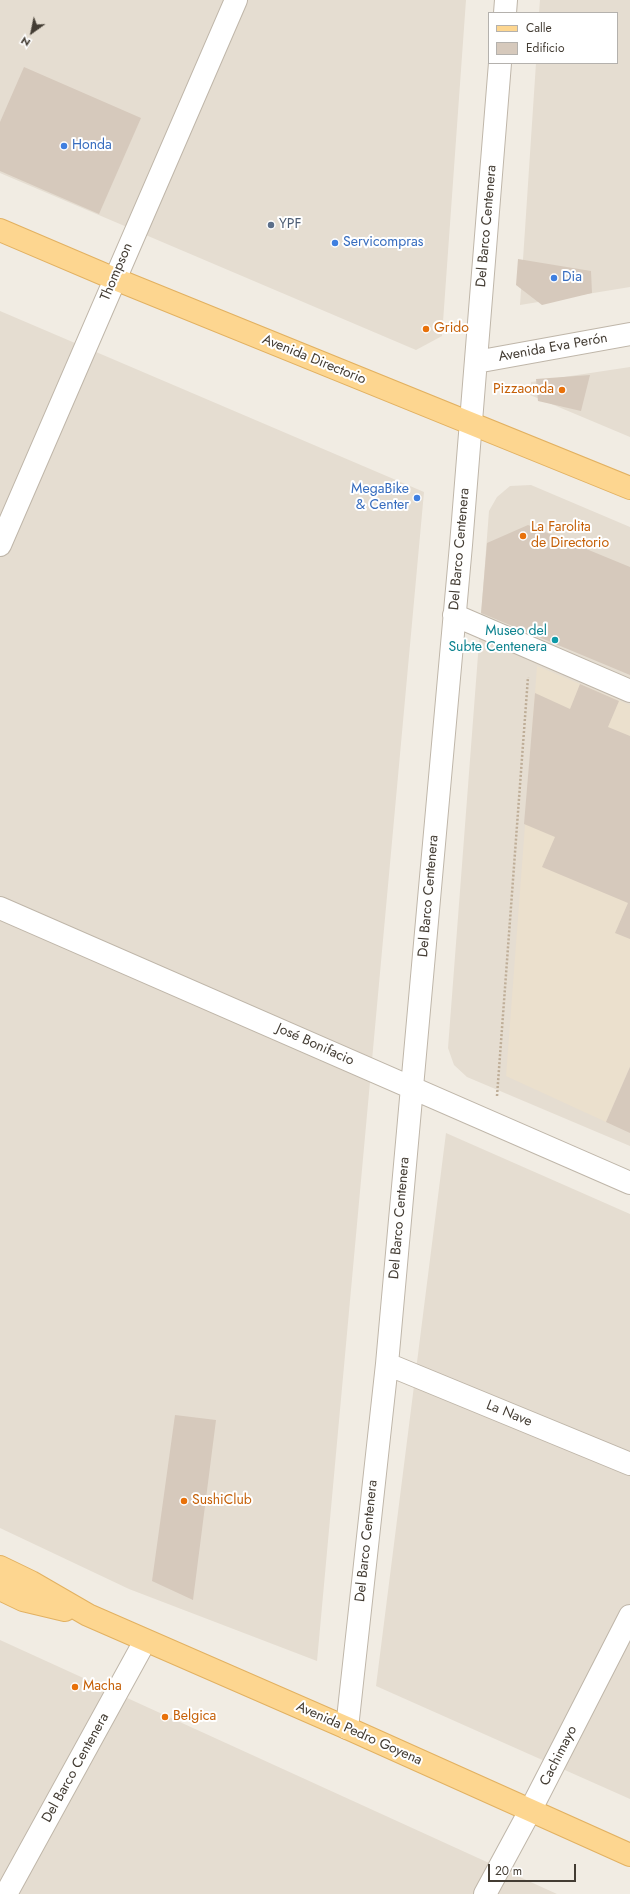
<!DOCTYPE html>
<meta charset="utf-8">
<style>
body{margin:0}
#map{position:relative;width:630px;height:1894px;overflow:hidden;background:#f1ece3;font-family:Jost,sans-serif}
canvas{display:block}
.legend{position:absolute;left:488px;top:12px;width:130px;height:52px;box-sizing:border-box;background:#fff;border:1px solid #b4b1ad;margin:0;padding:5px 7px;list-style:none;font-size:12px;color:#433c33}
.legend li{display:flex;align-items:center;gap:8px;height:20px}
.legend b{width:20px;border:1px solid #b4b1ad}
.north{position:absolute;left:12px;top:12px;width:40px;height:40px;-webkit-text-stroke:3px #fff;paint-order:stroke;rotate:213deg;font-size:11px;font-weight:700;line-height:16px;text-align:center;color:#433c33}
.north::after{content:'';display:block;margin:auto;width:14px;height:18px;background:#433c33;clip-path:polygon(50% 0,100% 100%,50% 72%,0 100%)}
.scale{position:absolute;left:488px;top:1864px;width:88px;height:18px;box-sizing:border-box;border:2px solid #433c33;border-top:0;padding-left:5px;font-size:12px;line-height:14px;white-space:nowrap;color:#433c33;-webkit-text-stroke:3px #fff;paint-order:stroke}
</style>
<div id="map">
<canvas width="630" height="1894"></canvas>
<ul class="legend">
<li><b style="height:5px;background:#fdd690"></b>Calle</li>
<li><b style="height:11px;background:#d6c9bc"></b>Edificio</li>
</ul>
<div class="north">N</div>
<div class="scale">20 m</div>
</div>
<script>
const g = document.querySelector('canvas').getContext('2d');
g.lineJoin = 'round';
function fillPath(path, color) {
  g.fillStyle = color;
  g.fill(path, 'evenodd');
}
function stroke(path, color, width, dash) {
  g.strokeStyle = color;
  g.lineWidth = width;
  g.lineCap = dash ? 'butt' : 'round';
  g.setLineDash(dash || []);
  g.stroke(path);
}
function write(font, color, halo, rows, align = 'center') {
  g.font = font + ' Jost,sans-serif';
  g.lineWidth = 4;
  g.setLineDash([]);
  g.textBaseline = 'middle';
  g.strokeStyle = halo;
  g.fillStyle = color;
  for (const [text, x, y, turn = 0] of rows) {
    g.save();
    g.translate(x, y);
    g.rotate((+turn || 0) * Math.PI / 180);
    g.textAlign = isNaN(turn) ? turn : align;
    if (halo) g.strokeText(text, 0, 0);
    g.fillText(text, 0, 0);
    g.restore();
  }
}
const residential = new Path2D(`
 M0 0H466L442 336 416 350 0 173Z
 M540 0H630V287L520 305 536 63H617V13H539Z
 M0 311 424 492 317 1661 129 1589 0 1528Z
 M630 367V437L530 395 531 382Z
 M531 485 630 527V1146L467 1077 454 1065 448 1048 489 511 497 497 510 486Z
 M446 1133 630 1214V1799L376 1686Z
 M0 1640 557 1894H0Z`);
const education = new Path2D(`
 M537 666 630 705V1067L606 1122 506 1076Z`);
const building = new Path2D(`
 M24 67 141 118 99 214 0 171V122Z
 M518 259 591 271 592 293 542 305 516 285Z
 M590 375 581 411 538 401 536 379Z
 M528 525 630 567V675L481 613 487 543Z
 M580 684 619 701 608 727 630 736V939L615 933 628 903 542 867 555 837 524 824 535 693 570 709Z
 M630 1067V1133L606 1122Z
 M175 1415 216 1420 193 1600 152 1581Z`);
const path = new Path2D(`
 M497 1096 528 677`);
const minor = new Path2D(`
 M505 13 506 0
 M476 362 630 334
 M0 545 236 0
 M454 615 630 691
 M0 908 630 1183
 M387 1364 630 1464
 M347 1728 387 1364 461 545 500 63
 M6 1894 145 1641
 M485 1894 531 1809 630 1616`);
const major = new Path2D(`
 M0 230 115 279 630 488
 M0 1567 31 1582 88 1615 347 1728 630 1855
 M0 1589 23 1600 65 1610`);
const markers = [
 [64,146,4,"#3f7fe0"],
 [271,225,4,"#5c6f8a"],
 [335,243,4,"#3f7fe0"],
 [554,278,4,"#3f7fe0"],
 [426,329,4,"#e8710a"],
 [562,390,4,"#e8710a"],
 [417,498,4,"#3f7fe0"],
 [523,536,4,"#e8710a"],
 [555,640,4,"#0f9aa8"],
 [184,1501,4,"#e8710a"],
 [75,1687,4,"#e8710a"],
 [165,1717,4,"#e8710a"]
];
const shopNames = [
 ["Honda",72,146],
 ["Servicompras",343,243],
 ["Dia",562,278],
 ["MegaBike",409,490,"right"],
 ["& Center",409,506,"right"]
];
const serviceNames = [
 ["YPF",279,225]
];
const streetNames = [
 ["Del Barco Centenera",487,226,-85],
 ["Thompson",117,272,-67],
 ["Avenida Eva Perón",553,348,-10],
 ["Avenida Directorio",314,360,22],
 ["Del Barco Centenera",460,549,-85],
 ["Del Barco Centenera",429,896,-85],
 ["José Bonifacio",315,1045,24],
 ["Del Barco Centenera",400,1218,-85],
 ["La Nave",509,1414,22],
 ["Del Barco Centenera",367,1541,-84],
 ["Avenida Pedro Goyena",359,1734,24],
 ["Cachimayo",559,1756,-63],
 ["Del Barco Centenera",76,1768,-61]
];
const foodNames = [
 ["Grido",434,329],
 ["Pizzaonda",554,390,"right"],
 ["La Farolita",531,528],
 ["de Directorio",531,544],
 ["SushiClub",192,1501],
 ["Macha",83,1687],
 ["Belgica",173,1717]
];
const cultureNames = [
 ["Museo del",547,632],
 ["Subte Centenera",547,648]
];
fillPath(residential, '#e5ddd1');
fillPath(education, '#ebe0cd');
fillPath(building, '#d6c9bc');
stroke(minor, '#bfb6a9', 24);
stroke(major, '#e2b161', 24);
stroke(path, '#bead97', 2.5, [2, 2]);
stroke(minor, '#fff', 22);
stroke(major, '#fdd690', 22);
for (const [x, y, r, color] of markers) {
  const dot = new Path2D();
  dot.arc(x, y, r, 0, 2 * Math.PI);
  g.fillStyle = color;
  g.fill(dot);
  stroke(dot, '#fff', 1.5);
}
write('14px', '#366cbe', '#fff', shopNames, 'left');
write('14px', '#4e5e75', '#fff', serviceNames, 'left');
write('14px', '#433c33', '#fff', streetNames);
write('14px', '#c56008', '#fff', foodNames, 'left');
write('14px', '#0d838f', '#fff', cultureNames, 'right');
</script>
